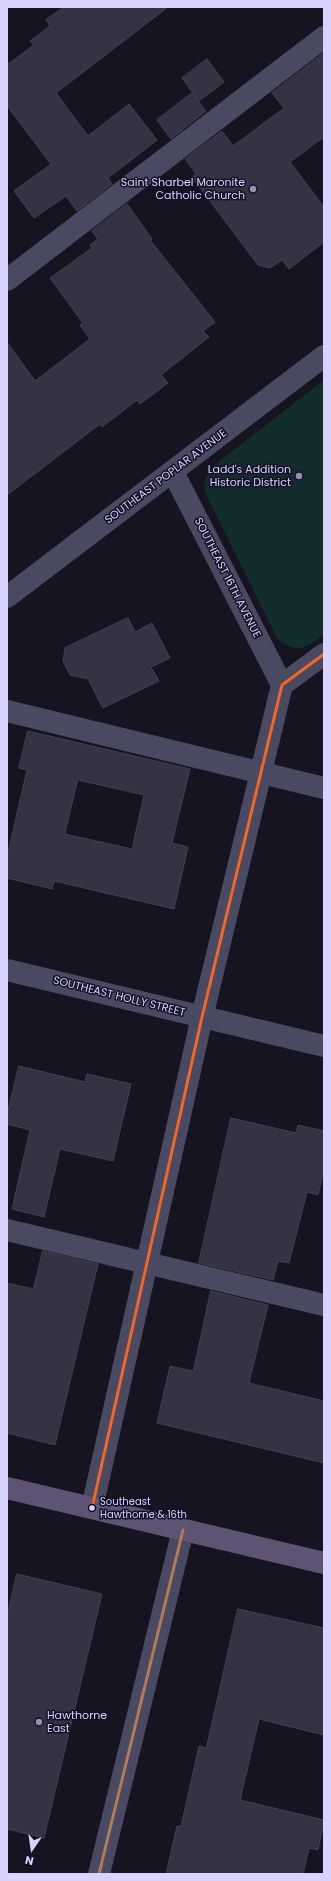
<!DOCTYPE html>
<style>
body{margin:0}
#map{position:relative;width:331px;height:1881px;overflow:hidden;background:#161421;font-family:Poppins,sans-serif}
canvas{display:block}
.frame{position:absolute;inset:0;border:8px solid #d9d4ff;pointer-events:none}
.north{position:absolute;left:12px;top:1829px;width:40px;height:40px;-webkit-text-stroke:3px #130f26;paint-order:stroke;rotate:193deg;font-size:11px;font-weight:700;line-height:16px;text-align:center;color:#d9d4ff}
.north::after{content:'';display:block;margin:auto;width:14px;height:18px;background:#d9d4ff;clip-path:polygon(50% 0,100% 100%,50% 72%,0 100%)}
</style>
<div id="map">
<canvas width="331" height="1881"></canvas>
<div class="frame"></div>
<div class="north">N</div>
</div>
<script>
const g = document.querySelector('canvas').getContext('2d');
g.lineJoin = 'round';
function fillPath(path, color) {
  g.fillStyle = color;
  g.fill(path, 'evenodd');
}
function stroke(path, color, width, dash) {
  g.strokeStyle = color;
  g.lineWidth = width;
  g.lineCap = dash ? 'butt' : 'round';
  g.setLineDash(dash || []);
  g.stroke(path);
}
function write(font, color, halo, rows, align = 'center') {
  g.font = font + ' Poppins,sans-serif';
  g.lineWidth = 3;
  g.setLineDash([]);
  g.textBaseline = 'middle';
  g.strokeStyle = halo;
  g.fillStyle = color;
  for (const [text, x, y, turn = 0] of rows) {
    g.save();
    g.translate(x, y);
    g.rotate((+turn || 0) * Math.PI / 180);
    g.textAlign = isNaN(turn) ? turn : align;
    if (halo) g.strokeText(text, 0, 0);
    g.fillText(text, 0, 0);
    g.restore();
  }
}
const green = new Path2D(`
 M324 380V634C307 648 296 655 277 638L206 494C203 483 205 475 213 466Z`);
const building = new Path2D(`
 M64 7H168L56 93 88 136 129 104 157 140 108 178 112 184 77 211 66 196 34 218 14 191 51 164 7 106V65L34 45 30 41 50 26 46 20Z
 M324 53V137L290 162 324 207V242L289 269 282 260 270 268 258 265 192 177 196 174 185 159 222 131 233 146 284 108 272 93Z
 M207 59 224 82 199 101 182 78Z
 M192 93 206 111 171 139 157 120Z
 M127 204 152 239 150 240 215 322 203 331 209 337 161 375 168 383 140 404 137 400 102 427 100 424 7 495V342L35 381 90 339 80 325 83 323 50 278 92 248 90 245 98 239 92 231Z
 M128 618 135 632 152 623 170 658 151 667 159 681 103 708 88 679 70 675 63 661 65 648Z
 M28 731 190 769 172 843 188 847 174 909 54 881 52 889 7 878V857L27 770 19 768ZM78 780 144 795 132 849 65 834Z
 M19 1066 85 1082 87 1074 131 1084 113 1161 60 1149 44 1217 12 1209 30 1130 7 1124V1115Z
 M231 1118 296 1133 298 1125 324 1131V1169L318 1195 307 1192 289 1263 278 1261 273 1280 199 1263Z
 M43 1251 98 1264 55 1445 7 1433V1283L33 1289Z
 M211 1291 268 1305 249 1383 324 1401V1463L157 1423 170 1366 193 1371Z
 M17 1574 102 1594 44 1838 7 1829V1616Z
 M238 1609 324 1628V1735L259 1719 240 1800 324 1820 318 1850 309 1848 303 1874H166L177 1826H181L199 1746 206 1748Z`);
const minor = new Path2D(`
 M7 280 324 37
 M173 472 282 685
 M7 597 324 356
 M7 711 324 788
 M7 970 324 1046
 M7 1230 324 1305
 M92 1508 202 1017 282 685 324 654
 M99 1874 183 1530`);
const major = new Path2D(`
 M7 1488 324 1563`);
const bus1 = new Path2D(`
 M92 1508 202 1017 282 685 324 654`);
const bus2 = new Path2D(`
 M99 1874 183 1530`);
const markers = [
 [253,189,4,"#9591b1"],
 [299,476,4,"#9591b1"],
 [92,1508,3.5,"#d9d4ff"],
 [39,1722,4,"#9591b1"]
];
const busNames = [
 ["Southeast",100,1502],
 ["Hawthorne & 16th",100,1515]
];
const poiNames = [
 ["Saint Sharbel Maronite",245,183],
 ["Catholic Church",245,196],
 ["Ladd's Addition",291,470],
 ["Historic District",291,483],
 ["Hawthorne",47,1716,"left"],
 ["East",47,1729,"left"]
];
const streetNames = [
 ["SOUTHEAST POPLAR AVENUE",166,477,-37],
 ["SOUTHEAST 16TH AVENUE",227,578,63],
 ["SOUTHEAST HOLLY STREET",119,997,14]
];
fillPath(green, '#132c2d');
fillPath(building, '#343243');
stroke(building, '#433f54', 1);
stroke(minor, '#4a4962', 22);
stroke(major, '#5e5373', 22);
stroke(bus1, '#f26522', 3);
stroke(bus2, '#b07c57', 3);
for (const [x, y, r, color] of markers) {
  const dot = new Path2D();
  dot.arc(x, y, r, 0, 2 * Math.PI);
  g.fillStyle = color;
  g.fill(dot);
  stroke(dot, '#130f26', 1.5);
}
write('10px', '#d9d4ff', '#130f26', busNames, 'left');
write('11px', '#d9d4ff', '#130f26', poiNames, 'right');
write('11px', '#d9d4ff', '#130f26', streetNames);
</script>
